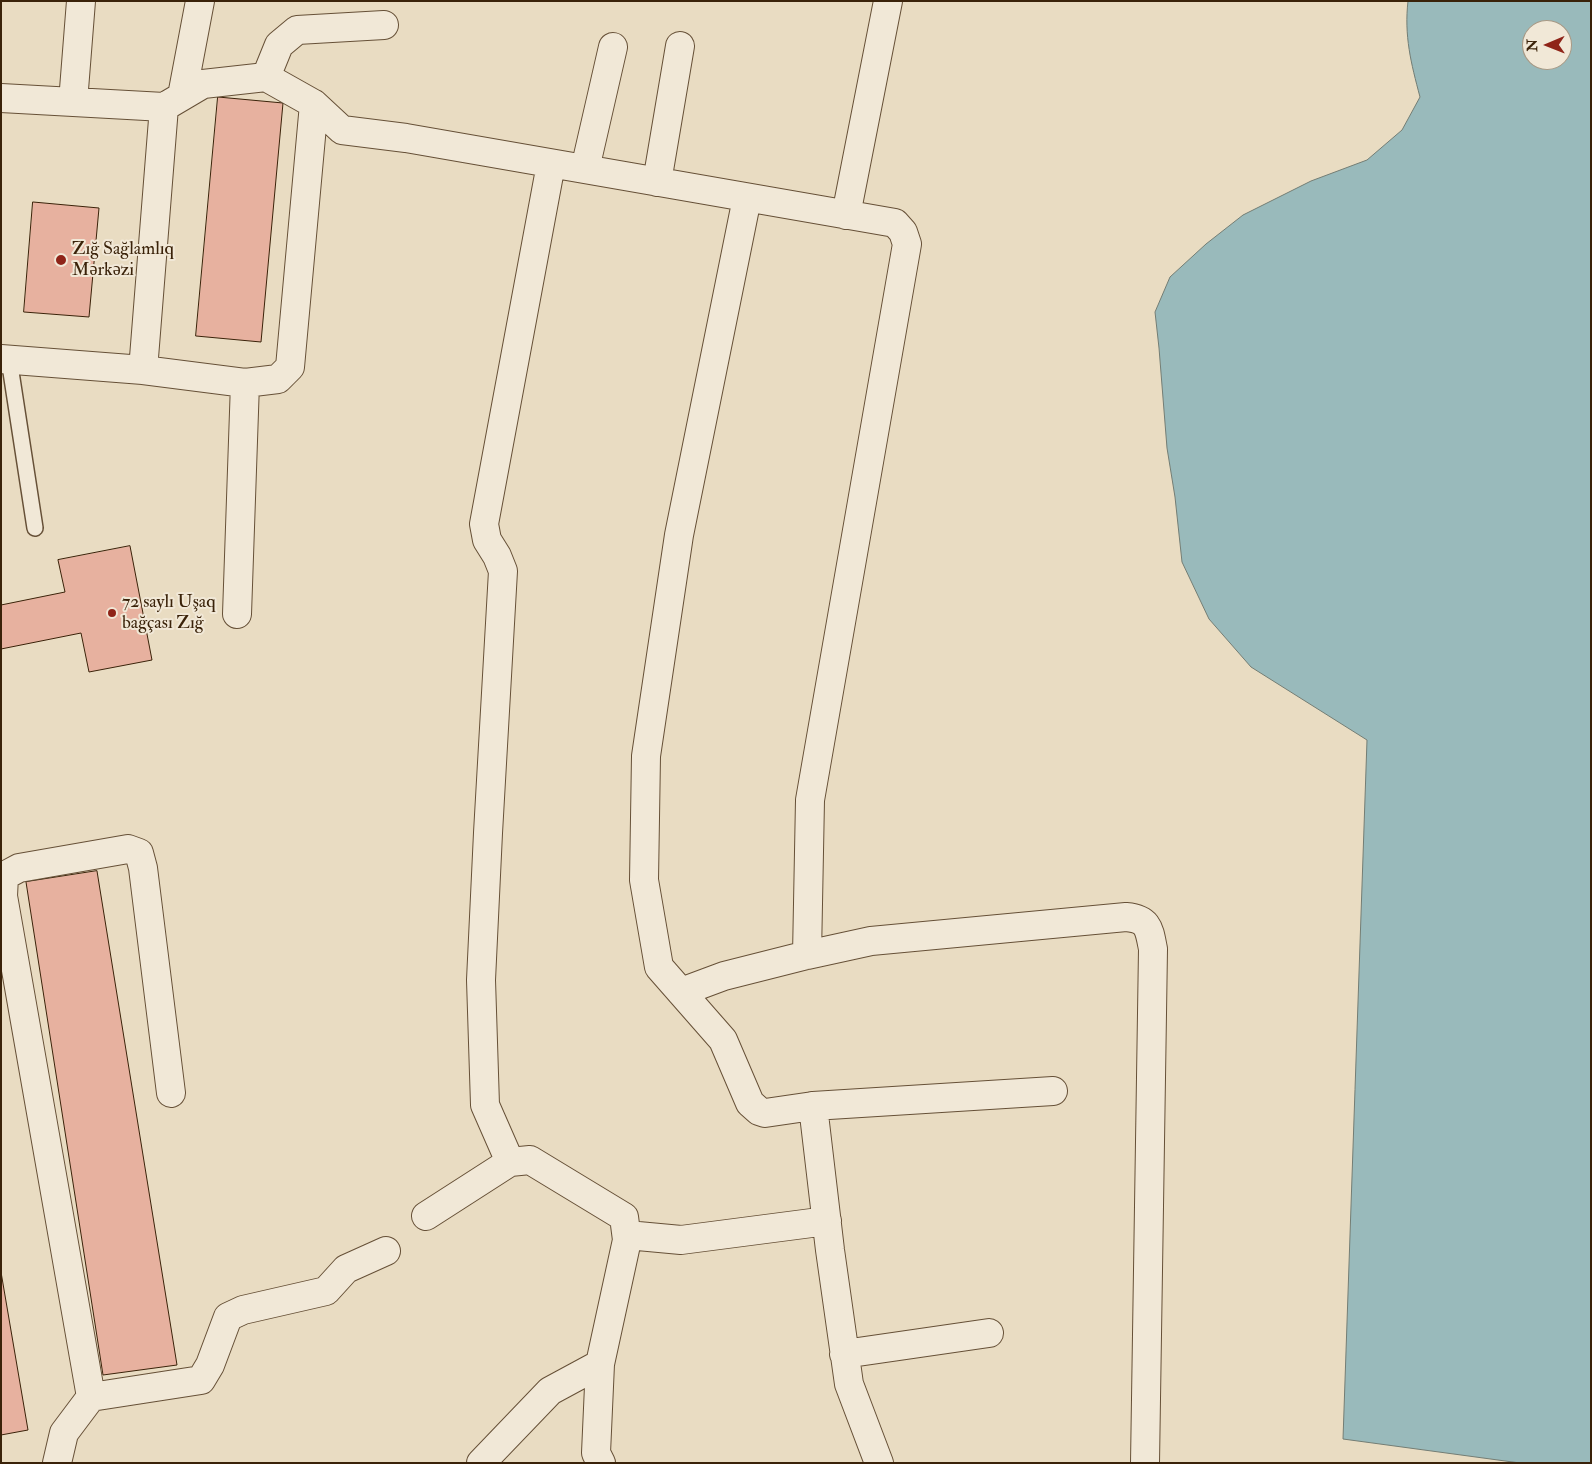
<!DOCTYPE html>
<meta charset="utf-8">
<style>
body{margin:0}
#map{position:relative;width:1592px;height:1464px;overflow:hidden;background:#e9dcc2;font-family:"IM FELL Double Pica",serif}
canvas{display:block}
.frame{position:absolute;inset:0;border:2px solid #3a2209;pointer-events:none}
.north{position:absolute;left:1522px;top:20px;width:50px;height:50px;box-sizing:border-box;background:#f1e8d7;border:1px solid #a89985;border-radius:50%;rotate:269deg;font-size:14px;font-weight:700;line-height:20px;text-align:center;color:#3a2209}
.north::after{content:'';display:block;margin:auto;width:18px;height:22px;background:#8f2418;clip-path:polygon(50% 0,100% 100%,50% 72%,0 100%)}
</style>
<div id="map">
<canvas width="1592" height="1464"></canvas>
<div class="frame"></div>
<div class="north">N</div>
</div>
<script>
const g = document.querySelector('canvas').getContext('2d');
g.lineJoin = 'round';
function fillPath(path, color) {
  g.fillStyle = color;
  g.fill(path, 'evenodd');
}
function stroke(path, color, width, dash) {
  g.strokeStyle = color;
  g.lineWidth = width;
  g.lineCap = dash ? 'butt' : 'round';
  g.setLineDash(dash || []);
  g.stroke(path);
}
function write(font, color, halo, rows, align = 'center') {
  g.font = font + ' "IM FELL Double Pica",serif';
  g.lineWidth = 4;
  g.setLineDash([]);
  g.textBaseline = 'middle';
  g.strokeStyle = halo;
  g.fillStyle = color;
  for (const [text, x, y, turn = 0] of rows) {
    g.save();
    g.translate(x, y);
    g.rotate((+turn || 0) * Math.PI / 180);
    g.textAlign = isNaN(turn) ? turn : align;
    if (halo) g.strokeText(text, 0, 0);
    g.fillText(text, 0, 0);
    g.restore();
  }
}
const water = new Path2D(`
 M1408 1H1591V1463H1520L1343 1439 1367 740 1251 667 1209 619 1182 562 1175 497 1167 448 1159 348 1155 312 1170 277 1206 244 1243 215 1311 181 1367 160 1402 130 1420 97C1411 63 1404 36 1408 1ZM1532 30H1562V60H1532Z`);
const building = new Path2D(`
 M218 97 283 103 261 342 196 336Z
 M33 202 99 208 89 317 24 312Z
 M130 546 152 660 89 672 81 633 1 649V605L65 592 58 560Z
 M97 871 177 1365 103 1375 26 882Z
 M1 1272 28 1430 1 1435Z`);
const service = new Path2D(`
 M9 359 35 528`);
const minor = new Path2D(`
 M266 77 314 104 342 130 406 138 895 223 903 232 907 244 810 800 807 955
 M182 96 200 1
 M1 98 164 107 203 84 266 77 279 45 297 30 384 25
 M73 102 81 1
 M585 169 613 47
 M657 182 680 46
 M747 198 679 535 646 756 644 880 659 967 723 1040 750 1103 759 1111 765 1113 813 1106
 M846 215 888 1
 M1 359 143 370 245 383 278 379 290 367 314 104
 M143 370 164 107
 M237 614 245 383
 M681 992 724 976 807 955 871 941 1126 917C1149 919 1149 929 1153 949L1145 1463
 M510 1162 485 1105 481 980 488 833 503 571 497 556 487 540 484 524 551 164
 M426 1216 510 1162 530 1160 624 1217 627 1240 600 1364 596 1453 601 1463
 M627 1235 681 1240 827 1221
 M844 1354 989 1333
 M91 1397 3 896 4 876 19 868 128 849 139 853 143 868 171 1093
 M57 1463 64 1433 91 1397 201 1380 210 1365 228 1317 243 1310 326 1291 346 1269 386 1251
 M481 1463 550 1391 600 1364
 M879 1463 849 1384 830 1250 813 1106 1053 1091`);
const markers = [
 [61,260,6,"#8f2418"],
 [112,613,5,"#8f2418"]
];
const poiNames = [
 ["Zığ Sağlamlıq",72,250],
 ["Mərkəzi",72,271],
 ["72 saylı Uşaq",122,603],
 ["bağçası Zığ",122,624]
];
fillPath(water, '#99babb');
stroke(water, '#737d74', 1);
fillPath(building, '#e7b19f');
stroke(building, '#3a2209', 1);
stroke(service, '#665037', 18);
stroke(minor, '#665037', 30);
stroke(service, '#f1e8d7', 15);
stroke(minor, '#f1e8d7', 28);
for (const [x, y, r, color] of markers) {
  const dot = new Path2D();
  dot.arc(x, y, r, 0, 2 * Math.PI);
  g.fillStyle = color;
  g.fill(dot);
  stroke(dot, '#f1e8d7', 2);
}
write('18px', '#3a2209', '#f1e8d7', poiNames, 'left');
</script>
